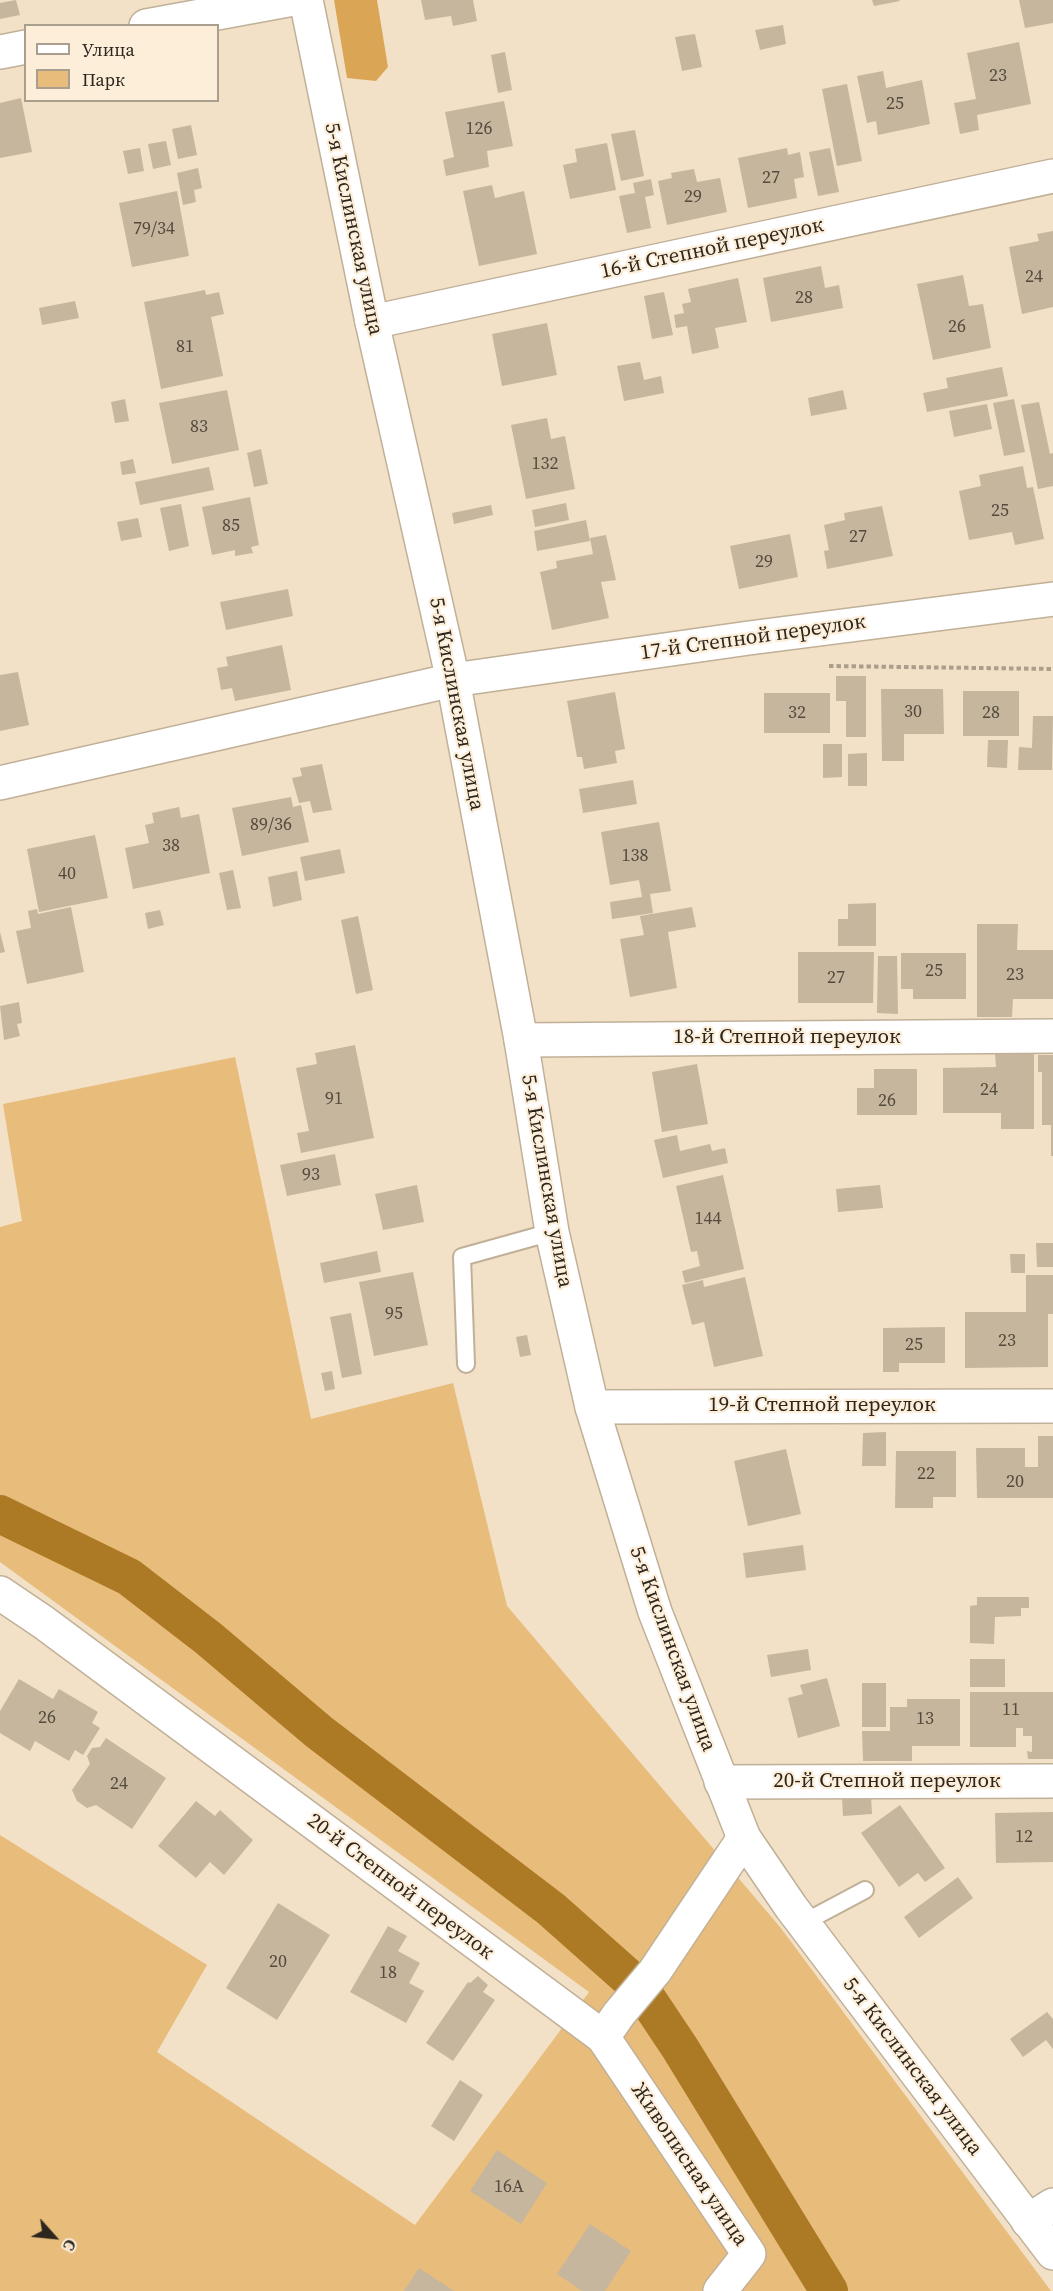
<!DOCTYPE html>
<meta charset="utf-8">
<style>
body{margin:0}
#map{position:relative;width:1053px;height:2291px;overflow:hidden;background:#f2e0c7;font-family:"Source Serif 4",serif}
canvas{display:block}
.legend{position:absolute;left:24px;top:24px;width:195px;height:78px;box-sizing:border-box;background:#fdeeda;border:2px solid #aa9e8e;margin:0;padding:8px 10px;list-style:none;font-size:18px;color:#2d261d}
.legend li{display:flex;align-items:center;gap:12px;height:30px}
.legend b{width:30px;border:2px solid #aa9e8e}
.north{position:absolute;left:24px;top:2207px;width:60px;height:60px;-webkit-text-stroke:4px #fdeeda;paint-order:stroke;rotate:117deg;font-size:16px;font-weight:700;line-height:24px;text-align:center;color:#2d261d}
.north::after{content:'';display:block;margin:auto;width:21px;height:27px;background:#2d261d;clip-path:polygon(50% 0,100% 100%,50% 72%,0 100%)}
</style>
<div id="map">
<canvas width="1053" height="2291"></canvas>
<ul class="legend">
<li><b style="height:8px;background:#fff"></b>Улица</li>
<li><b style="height:16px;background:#e8bc7b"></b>Парк</li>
</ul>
<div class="north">С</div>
</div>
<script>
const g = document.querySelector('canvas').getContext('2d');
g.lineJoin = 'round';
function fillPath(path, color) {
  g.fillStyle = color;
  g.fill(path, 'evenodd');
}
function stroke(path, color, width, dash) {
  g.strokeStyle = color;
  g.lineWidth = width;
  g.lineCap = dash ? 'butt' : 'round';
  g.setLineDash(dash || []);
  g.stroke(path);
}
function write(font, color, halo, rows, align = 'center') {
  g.font = font + ' "Source Serif 4",serif';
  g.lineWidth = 4.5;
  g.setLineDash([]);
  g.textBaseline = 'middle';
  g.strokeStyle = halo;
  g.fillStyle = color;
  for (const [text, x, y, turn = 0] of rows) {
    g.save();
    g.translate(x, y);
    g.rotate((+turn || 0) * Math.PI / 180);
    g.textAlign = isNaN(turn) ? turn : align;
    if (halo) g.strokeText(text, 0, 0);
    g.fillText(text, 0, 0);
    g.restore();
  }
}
const green = new Path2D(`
 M235 1057 311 1419 453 1383 507 1606 780 1927 1051 2291H0V1835L207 1965 157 2052 415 2225 589 1992 0 1562V1227L22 1221 3 1104Z`);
const forest = new Path2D(`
 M334 0H377L388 67 376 81 347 78Z`);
const canal = new Path2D(`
 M0 1514 129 1577 208 1638 319 1732 551 1909 640 1988 680 2048 829 2291`);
const building = new Path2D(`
 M16 0 20 15 0 19V3Z
 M421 0H473L477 21 453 26 451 16 425 20Z
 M872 0H899L900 1 874 6Z
 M1019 0H1053V23L1025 28Z
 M783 25 786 44 760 50 755 30Z
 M695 34 702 67 682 71 675 37Z
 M1019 42 1031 104 977 115 979 130 960 134 954 103 976 99 967 53Z
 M505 52 512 90 498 93 491 55Z
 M883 71 886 88 922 80 930 124 878 135 876 121 867 123 857 76Z
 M847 84 862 161 837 166 822 89Z
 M21 98 32 152 0 158V103Z
 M504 101 513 146 487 151 489 167 446 176 443 160 454 157 445 112Z
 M191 125 197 155 178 159 172 129Z
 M635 130 644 176 621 181 611 134Z
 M166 141 171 165 153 169 148 144Z
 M607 143 616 190 570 199 563 165 577 162 575 149Z
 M140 148 144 171 128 174 123 151Z
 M787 148 788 155 800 152 804 177 794 179 797 198 748 208 738 158Z
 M830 148 839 192 818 196 809 152Z
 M198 168 202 188 194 190 196 202 183 205 177 173Z
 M694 169 697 182 720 178 727 212 667 225 658 181 672 178 671 173Z
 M651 179 654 195 645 197 651 228 627 233 619 196 635 193 633 183Z
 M492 185 495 198 524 191 537 254 479 266 463 191Z
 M177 191 189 256 132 267 119 203Z
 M1053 231V307L1022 314 1009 247 1039 241 1037 234Z
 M821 266 825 288 839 285 843 308 771 322 763 278Z
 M963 275 969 306 983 304 991 348 933 360 917 284Z
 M738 278 747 322 715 328 719 348 692 354 687 326 676 328 674 315 684 313 682 304 691 302 688 289Z
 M205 290 206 295 219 292 224 314 211 317 223 376 161 389 144 302Z
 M664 292 673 335 652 339 644 296Z
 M75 301 79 318 42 325 39 308Z
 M547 323 557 375 502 386 492 334Z
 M640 362 644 380 661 376 664 393 624 401 617 366Z
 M1002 367 1008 396 927 412 923 393 948 388 946 378Z
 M227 390 239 450 172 464 159 403Z
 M843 390 847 409 811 416 808 398Z
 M125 399 129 421 115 423 111 402Z
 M1014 399 1025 452 1004 456 993 403Z
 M1039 402 1050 454 1053 453V486L1038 489 1021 405Z
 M987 404 992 429 954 437 949 411Z
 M547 418 551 439 565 436 575 489 526 499 511 425Z
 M261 449 268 484 254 487 247 453Z
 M133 459 136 473 122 475 120 462Z
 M1023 466 1027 488 1033 487 1044 539 1015 545 1012 532 969 540 959 491 981 486 979 475Z
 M209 467 214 490 140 505 135 482Z
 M250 497 259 545 251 547 253 553 235 556V550L212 555 202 507Z
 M566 503 569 520 535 527 532 510Z
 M181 504 189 546 169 551 160 508Z
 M491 505 493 515 454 524 452 513Z
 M882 506 893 556 827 569 824 551 829 550 824 525 845 520 844 513Z
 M138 518 142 537 121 541 117 522Z
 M586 520 590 541 537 551 534 531Z
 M790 534 798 577 739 589 730 546Z
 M606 535 616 580 601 582 609 618 552 630 540 572 557 568 556 561 593 554 590 538Z
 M288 589 293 616 226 630 220 602Z
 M282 645 291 690 235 701 232 688 221 690 217 668 228 666 226 657Z
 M18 672 29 725 0 731V675Z
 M836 676H866V737H846V701H836Z
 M881 689H943L944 734H904V761H882Z
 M963 691H1019V736H963Z
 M615 692 625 749 615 751 617 763 584 769 582 757H577L567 701Z
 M764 693H830V733H764Z
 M1033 716H1053L1052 770H1018L1019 747 1032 748Z
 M988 740H1008L1007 768 987 767Z
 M823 744H842V777L823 778Z
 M867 753V786H848V754Z
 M322 764 332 810 313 813 310 801 299 803 292 778 302 776 300 768Z
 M633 780 637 804 583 813 579 789Z
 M291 797 293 807 301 805 309 842 242 856 232 808Z
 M179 807 181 818 199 814 210 873 133 889 125 848 149 843 145 825 154 823 152 813Z
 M659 822 671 891 650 894 653 913 612 919 610 902 642 897 639 880 610 885 601 832Z
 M95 835 108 898 39 912 27 849Z
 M340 849 345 873 305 881 300 857Z
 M233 870 241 908 227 910 219 873Z
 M297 871 302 900 273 907 268 877Z
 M876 903V946H838V919H848V904Z
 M71 907 84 972 27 984 16 931 31 928 28 911 37 909 38 914Z
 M692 907 696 927 668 932 677 988 630 997 620 939 644 935 640 916Z
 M160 910 164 925 148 929 145 913Z
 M358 916 373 990 356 994 341 920Z
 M977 924H1018L1017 950H1053V999H1013L1012 1017H977Z
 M0 932 5 952 0 953Z
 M798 952H874L873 1003H798Z
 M901 953H966V999H913V989H901Z
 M878 956H897L898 1014 877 1013Z
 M19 1002 22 1023 17 1024 20 1036 4 1040 0 1006Z
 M355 1045 374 1138 301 1153 297 1133 309 1131 296 1068 317 1064 315 1053Z
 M995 1054H1034V1129H1001V1113H943V1068L996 1067Z
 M1038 1055H1053V1156H1051V1125H1042V1072H1038Z
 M697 1064 708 1124 662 1132 652 1072Z
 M874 1069H917V1115H857V1088H874Z
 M677 1135 680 1151 710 1144 712 1151 725 1148 728 1163 663 1178 654 1140Z
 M335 1154 341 1185 287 1196 280 1165Z
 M723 1175 744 1269 685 1283 682 1271 700 1266 697 1251 691 1252 676 1186Z
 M417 1185 424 1222 383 1230 375 1194Z
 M880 1185 883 1208 838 1212 836 1189Z
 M1036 1243H1053V1267H1037Z
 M377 1251 381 1272 324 1283 320 1263Z
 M1010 1254H1025V1273H1011Z
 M413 1272 428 1345 374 1356 359 1282Z
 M1026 1275H1053V1314H1048V1367L965 1368V1312H1026Z
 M745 1277 763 1356 714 1367 704 1322 692 1325 682 1285 703 1280 704 1287Z
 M351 1313 362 1374 342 1378 330 1317Z
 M945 1327V1363H899V1372H883V1328Z
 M527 1335 531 1355 520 1357 516 1337Z
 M332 1371 335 1389 325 1391 321 1373Z
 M886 1432V1466H862L863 1433Z
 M1038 1436H1053V1498H977L976 1448H1025V1467H1038Z
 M786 1449 801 1514 748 1526 734 1461Z
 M896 1451H956V1497H933V1508H895Z
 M803 1545 806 1570 746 1578 743 1553Z
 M977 1597H1029V1608H1021V1616L995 1617 994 1644 970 1643V1606L977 1605Z
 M808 1649 811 1670 771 1677 767 1655Z
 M970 1659H1005V1687H970Z
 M827 1678 840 1726 798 1738 788 1698 803 1694 800 1685Z
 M19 1679 53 1699 59 1689 98 1712 92 1723 100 1728 83 1755 75 1750 69 1761 35 1741 30 1751 0 1733V1711Z
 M862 1683H886V1727H862Z
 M970 1692H1053V1759H1028L1027 1751 1032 1752V1736H1023V1728H1016V1747H970Z
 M907 1699H960V1746H912V1761H863L862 1731H890V1707H907Z
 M106 1738 166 1778 132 1829 96 1805 87 1808 77 1801 72 1790 90 1764 87 1756 92 1748 100 1747Z
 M871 1796 872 1814 843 1816 842 1798Z
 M196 1801 215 1816 220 1810 253 1840 224 1875 210 1862 196 1878 158 1846Z
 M900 1805 945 1868 925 1882 918 1873 899 1887 861 1833Z
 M1053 1812V1862L996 1863 995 1813Z
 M958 1877 973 1898 919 1938 904 1917Z
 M278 1903 330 1935 277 2020 226 1988Z
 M388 1926 407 1936 398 1951 420 1963 409 1983 424 1991 406 2023 350 1992Z
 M478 1976 488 1985 483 1992 495 2000 453 2061 426 2043 468 1982 470 1983Z
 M1047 2012 1053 2019V2049L1046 2040 1023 2057 1010 2039Z
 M460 2080 483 2095 454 2141 431 2126Z
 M497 2150 547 2183 521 2224 470 2191Z
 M590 2224 631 2251 605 2291H582L557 2274Z
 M419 2268 454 2291H404Z`);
const path = new Path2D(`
 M829 666 1053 669`);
const lane = new Path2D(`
 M466 1364 462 1257 552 1232
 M803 1923 865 1890`);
const street = new Path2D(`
 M146 26 288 0
 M0 52 26 47
 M372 322 1053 176
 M0 783 453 680
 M521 1040 1053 1036
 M592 1407 1053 1406
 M0 1593 43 1622 603 2037 619 2014 655 1971 744 1838
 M721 1782 1053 1781
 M603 2037 749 2254 720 2291
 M1028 2221 1053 2205`);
const secondary = new Path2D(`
 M306 0 372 322 453 680 521 1040 552 1232 592 1407 655 1612 744 1838 791 1907 1053 2253
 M453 680 749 638 1053 599`);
const numberNames = [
 ["23",998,76],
 ["25",895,104],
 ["126",479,129],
 ["27",771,178],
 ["29",693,197],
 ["79/34",154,229],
 ["24",1034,277],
 ["28",804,298],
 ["26",957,327],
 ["81",185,347],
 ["83",199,427],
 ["132",545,464],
 ["25",1000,511],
 ["85",231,526],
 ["27",858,537],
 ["29",764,562],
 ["30",913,712],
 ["32",797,713],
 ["28",991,713],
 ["89/36",271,825],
 ["38",171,846],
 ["138",635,856],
 ["40",67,874],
 ["25",934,971],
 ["23",1015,975],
 ["27",836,978],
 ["24",989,1090],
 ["91",334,1099],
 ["26",887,1101],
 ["93",311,1175],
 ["144",708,1219],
 ["95",394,1314],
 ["23",1007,1341],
 ["25",914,1345],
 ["22",926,1474],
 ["20",1015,1482],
 ["11",1011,1710],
 ["26",47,1718],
 ["13",925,1719],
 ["24",119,1784],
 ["12",1024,1837],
 ["20",278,1962],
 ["18",388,1973],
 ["16А",509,2187]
];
const streetNames = [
 ["5-я Кислинская улица",353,229,78],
 ["16-й Степной переулок",712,249,-12],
 ["17-й Степной переулок",753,638,-8],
 ["5-я Кислинская улица",456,704,79],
 ["18-й Степной переулок",787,1038],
 ["5-я Кислинская улица",546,1181,80],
 ["19-й Степной переулок",822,1406],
 ["5-я Кислинская улица",672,1649,70],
 ["20-й Степной переулок",887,1782],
 ["20-й Степной переулок",400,1887,37],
 ["5-я Кислинская улица",912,2067,53],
 ["Живописная улица",689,2165,56]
];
fillPath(green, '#e8bc7b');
fillPath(forest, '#daa655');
stroke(canal, '#ac7a25', 38);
fillPath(building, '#c7b69e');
stroke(lane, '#c1b098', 20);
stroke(street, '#c1b098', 36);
stroke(secondary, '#c1b098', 36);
stroke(path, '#ac9e8b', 4, [4.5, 3]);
stroke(lane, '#fff', 16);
stroke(street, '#fff', 33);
stroke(secondary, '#fff', 33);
write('18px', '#544a3d', null, numberNames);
write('21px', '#2d261d', '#fdeeda', streetNames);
</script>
